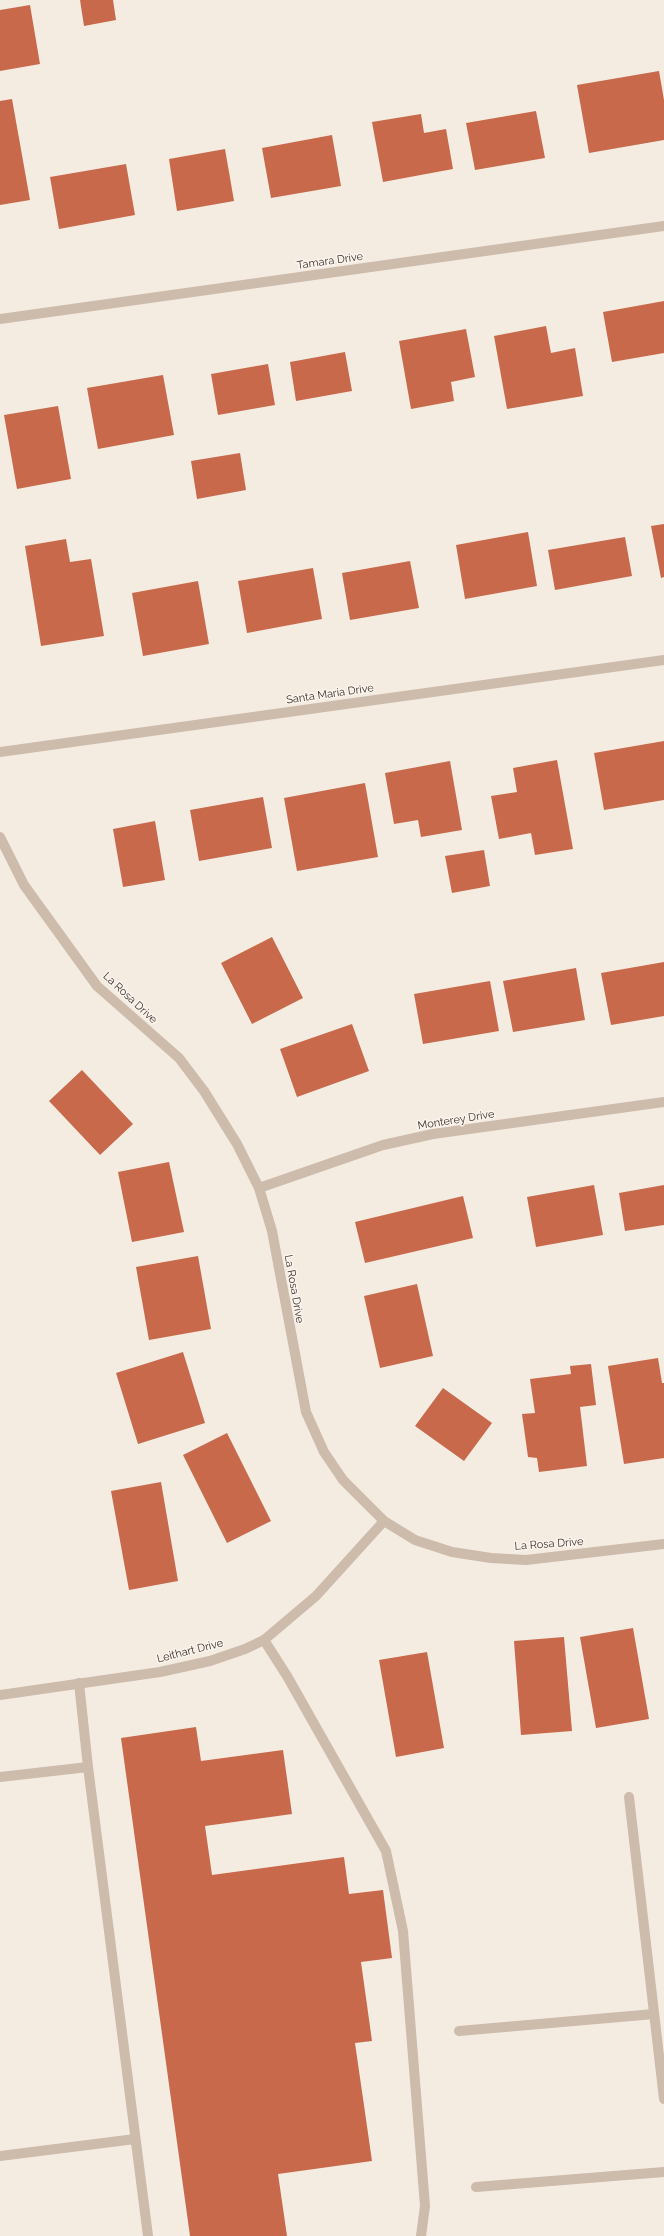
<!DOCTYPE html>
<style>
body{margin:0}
canvas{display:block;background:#f4ebe1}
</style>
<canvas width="664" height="2236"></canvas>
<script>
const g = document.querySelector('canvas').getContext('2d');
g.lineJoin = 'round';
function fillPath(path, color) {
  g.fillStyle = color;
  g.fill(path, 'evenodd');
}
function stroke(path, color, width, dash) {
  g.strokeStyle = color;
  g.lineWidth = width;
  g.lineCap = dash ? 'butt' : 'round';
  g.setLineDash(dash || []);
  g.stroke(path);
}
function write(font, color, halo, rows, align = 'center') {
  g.font = font + ' Raleway,sans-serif';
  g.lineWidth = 3;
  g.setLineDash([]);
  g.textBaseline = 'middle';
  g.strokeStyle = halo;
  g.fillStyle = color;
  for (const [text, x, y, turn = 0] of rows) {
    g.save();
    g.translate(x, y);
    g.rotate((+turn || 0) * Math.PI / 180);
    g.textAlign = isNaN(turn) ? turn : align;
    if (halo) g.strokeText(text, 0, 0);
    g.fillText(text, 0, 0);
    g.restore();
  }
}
const building = new Path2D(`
 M80 0H113L116 20 84 26Z
 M30 5 40 64 0 71V10Z
 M659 71 664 100V140L589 153 577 85Z
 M12 99 30 200 0 205V101Z
 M536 111 545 158 475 170 466 123Z
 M421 114 424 133 446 129 453 169 383 182 372 122Z
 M332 135 341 186 271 198 262 148Z
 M225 149 234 201 177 211 169 159Z
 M126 164 135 215 59 229 50 177Z
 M664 301V353L612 362 603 312Z
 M546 326 551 353 575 348 583 396 507 409 494 336Z
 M466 329 475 377 451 382 454 401 411 409 399 341Z
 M345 352 352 391 296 401 290 362Z
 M268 364 275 405 218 415 211 374Z
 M163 375 174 435 98 449 87 388Z
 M58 406 71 479 17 489 4 415Z
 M240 453 246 490 197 499 191 461Z
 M664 524V577L661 578 651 526Z
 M528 532 537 586 465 599 456 545Z
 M625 537 632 576 555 590 548 550Z
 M66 539 70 562 91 559 104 636 41 646 25 546Z
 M410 561 419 608 350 620 342 573Z
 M313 568 322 619 247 633 238 581Z
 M198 581 209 644 143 656 132 593Z
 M664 741V800L604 810 594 753Z
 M557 760 573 849 535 855 531 833 499 839 491 796 517 792 513 768Z
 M450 761 462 830 421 837 418 820 394 824 385 773Z
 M365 783 378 857 297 871 284 798Z
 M263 797 272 848 199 861 190 810Z
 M155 821 165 880 123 887 113 829Z
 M484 850 490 886 452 893 445 856Z
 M272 937 303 998 252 1024 221 963Z
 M664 962V1016L611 1025 601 973Z
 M576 968 585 1020 513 1032 503 981Z
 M490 981 499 1031 423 1044 414 994Z
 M352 1024 369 1071 297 1097 280 1049Z
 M82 1070 133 1124 100 1155 49 1101Z
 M169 1162 184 1232 132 1242 118 1172Z
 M594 1185 603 1235 536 1247 527 1197Z
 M664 1185V1225L625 1231 619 1193Z
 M463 1196 473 1238 365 1263 355 1222Z
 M198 1256 211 1329 149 1340 136 1267Z
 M417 1284 433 1356 380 1368 364 1296Z
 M183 1352 205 1423 138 1444 116 1373Z
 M658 1358 662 1383H664V1458L624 1464 608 1366Z
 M591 1364 596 1405 580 1407 587 1466 539 1472 537 1458 528 1457 522 1414 535 1413 530 1379 571 1374 570 1366Z
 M443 1388 492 1423 464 1461 415 1426Z
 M227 1433 271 1521 227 1543 183 1455Z
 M161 1482 178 1581 129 1590 111 1491Z
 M633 1628 649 1719 596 1728 580 1637Z
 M564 1637 572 1731 521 1735 514 1641Z
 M427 1652 444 1748 396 1757 379 1660Z
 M196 1727 201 1761 283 1750 292 1814 205 1826 212 1875 344 1857 349 1894 383 1890 392 1958 361 1962 372 2041 355 2043 372 2161 278 2174 287 2236H190L121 1738Z`);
const lane = new Path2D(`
 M264 1640 287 1676 386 1851 403 1931 425 2206 421 2236
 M79 1683 88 1767 148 2236
 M0 1777 88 1767
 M629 1797 664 2099
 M459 2031 654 2014
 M0 2156 135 2139
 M476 2187 664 2172`);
const street = new Path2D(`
 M0 319 664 226
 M0 752 664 660
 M0 837 24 885 97 986 179 1058 204 1091 237 1144 259 1188 272 1231 306 1412 324 1452 343 1480 384 1521 415 1540 452 1552 491 1558 526 1560 664 1544
 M259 1188 383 1145 433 1134 664 1102
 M0 1695 160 1672 210 1661 245 1649 264 1640 316 1596 384 1521`);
const streetNames = [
 ["Tamara Drive",330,261,-8],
 ["Santa Maria Drive",330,694,-8],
 ["La Rosa Drive",130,998,43],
 ["Monterey Drive",456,1120,-9],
 ["La Rosa Drive",294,1289,80],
 ["La Rosa Drive",549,1544,-4],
 ["Leithart Drive",190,1651,-14]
];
fillPath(building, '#c8694b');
stroke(lane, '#cdbbac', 10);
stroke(street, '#cdbbac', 10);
write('11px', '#3b302b', '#fbf5ee', streetNames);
</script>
